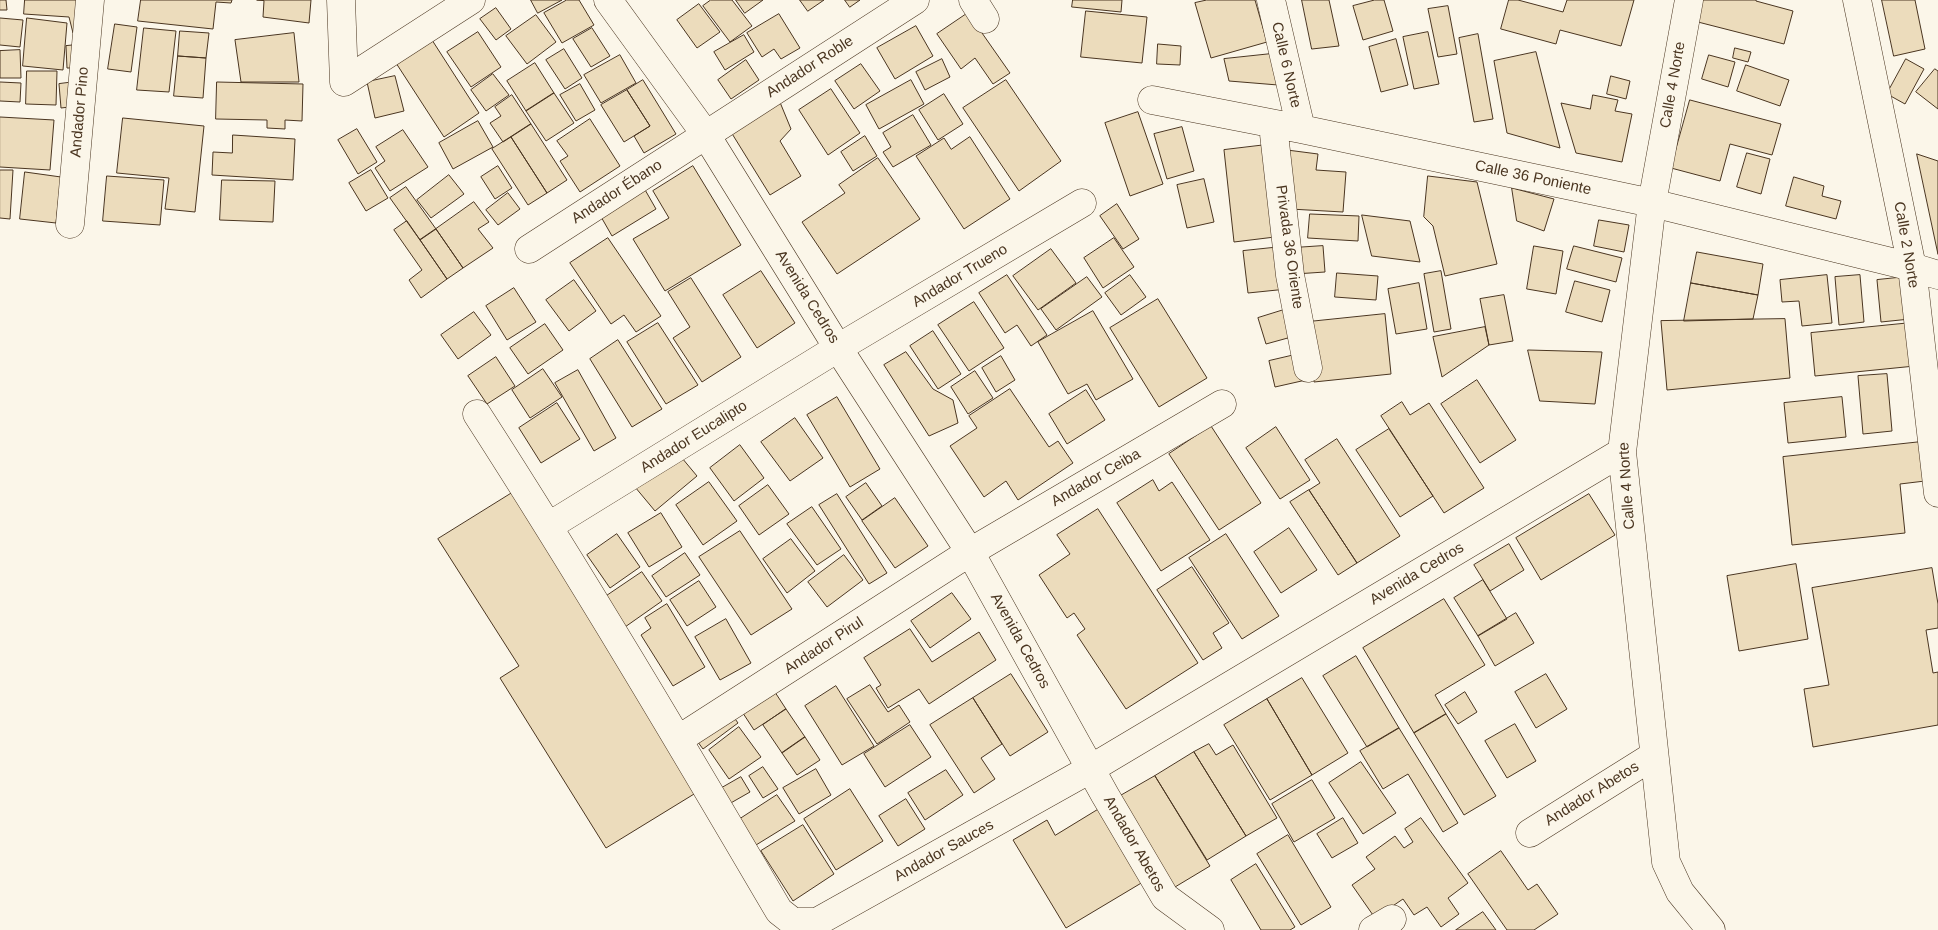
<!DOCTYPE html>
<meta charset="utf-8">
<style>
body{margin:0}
canvas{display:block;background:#fbf6e9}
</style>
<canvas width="1938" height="930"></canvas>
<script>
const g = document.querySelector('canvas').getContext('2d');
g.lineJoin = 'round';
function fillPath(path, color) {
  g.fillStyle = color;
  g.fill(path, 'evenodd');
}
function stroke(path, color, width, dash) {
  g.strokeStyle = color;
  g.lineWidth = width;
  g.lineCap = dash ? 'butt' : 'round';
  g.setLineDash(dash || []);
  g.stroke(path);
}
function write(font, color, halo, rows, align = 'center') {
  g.font = font + ' Arial,sans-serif';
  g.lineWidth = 4;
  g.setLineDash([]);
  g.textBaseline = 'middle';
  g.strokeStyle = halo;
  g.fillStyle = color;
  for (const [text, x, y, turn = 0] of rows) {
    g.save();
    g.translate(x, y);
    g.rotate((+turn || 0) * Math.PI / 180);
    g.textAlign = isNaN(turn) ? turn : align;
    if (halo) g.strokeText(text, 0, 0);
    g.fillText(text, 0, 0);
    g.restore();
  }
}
const building = new Path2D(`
 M0 0H6L7 10H0Z
 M25 0H83V32L73 33 69 17 24 14Z
 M141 0H232L231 3 216 2 213 29 138 21Z
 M257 0H311L309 23 263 17 264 1Z
 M531 0H562L538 13Z
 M567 0H579L594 25 562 43 544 13Z
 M711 0H732L752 26 730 42 703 6Z
 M736 0H763L745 13Z
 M800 0H824L808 11Z
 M845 0H860L850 7Z
 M1073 0H1122L1121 12 1072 7Z
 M1207 0H1255L1267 42 1211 58 1195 3Z
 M1302 0H1329L1339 46 1312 49Z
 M1375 0H1384L1393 31 1363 40 1353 6Z
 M1509 0H1518L1563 12 1567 0H1634L1621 46 1560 30 1556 44 1501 29Z
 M1700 0H1756V1L1793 11 1784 44 1694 21Z
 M1882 0H1915L1925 49 1894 56Z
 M699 4 720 32 697 48 677 20Z
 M1448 6 1457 54 1438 57 1428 9Z
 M496 8 511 29 496 40 480 19Z
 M1086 11 1147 17 1142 63 1081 57Z
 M968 13 1010 73 993 84 975 58 961 69 937 34Z
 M779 14 800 48 781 59 774 49 762 57 747 33Z
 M536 15 556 42 527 64 506 36Z
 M0 18 23 20 20 47 0 45Z
 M27 18 67 23 63 70 23 66Z
 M115 24 137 27 131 72 108 69Z
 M916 26 933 56 895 79 877 48Z
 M144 28 176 31 169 92 137 90Z
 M592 28 610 56 591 67 573 39Z
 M180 31 209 33 206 58 178 56Z
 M478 32 501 67 471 87 447 52Z
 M1428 32 1439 84 1414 89 1403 37Z
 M294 33 299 82H241L235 40Z
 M1478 34 1493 119 1474 122 1459 38Z
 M744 35 754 52 725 70 714 52Z
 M1396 39 1408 85 1381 92 1369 47Z
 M432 40 479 113 444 137 396 63Z
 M1158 44 1181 46 1180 65 1157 64Z
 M77 45 78 68H67L66 46Z
 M1735 48 1751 52 1748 62 1733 58Z
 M564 49 582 78 565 89 546 60Z
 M20 50 21 78H0V51Z
 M1536 52 1560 148 1507 133 1494 61Z
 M1271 54 1278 85 1229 81 1224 59Z
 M620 55 636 83 601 103 584 75Z
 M1709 55 1735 62 1728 87 1702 79Z
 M178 56 206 58 203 98 174 96Z
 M942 59 950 77 925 90 916 72Z
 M1906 59 1924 69 1905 104 1887 94Z
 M746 60 759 80 731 99 718 80Z
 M535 63 554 93 526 111 507 81Z
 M861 64 880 91 854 109 835 81Z
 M1746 65 1789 80 1780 106 1737 91Z
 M1935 69 1938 71V109L1916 92Z
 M27 71H57L56 105 26 104Z
 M493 74 509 95 486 111 471 90Z
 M395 76 404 111 375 118 367 82Z
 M1611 76 1630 81 1626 99 1607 94Z
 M643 80 676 134 644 153 634 136 650 126 627 90Z
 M911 80 924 104 879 129 866 105Z
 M1006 80 1061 161 1019 191 963 108Z
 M0 82 21 83 20 102 0 101Z
 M75 82 78 106 61 108 59 84Z
 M217 82 303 84 302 121 285 120V129L267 128V120L216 119Z
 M580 84 595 110 576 121 560 95Z
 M831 89 860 133 828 155 799 110Z
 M627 90 650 126 624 142 601 105Z
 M554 93 574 123 546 141 526 111Z
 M944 94 963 124 938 140 919 110Z
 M512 95 531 124 503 142 490 123 501 116 495 107Z
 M777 95 791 129 780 141 801 176 770 195 731 132Z
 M1593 95 1618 100 1615 111 1632 114 1622 162 1576 153 1561 103 1590 109Z
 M1690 100 1781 124 1772 155 1730 144 1720 181 1671 168Z
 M1138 112 1163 184 1130 196 1105 123Z
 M913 115 931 145 893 167 883 152 891 147 883 133Z
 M0 117 54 120 50 170 0 167Z
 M123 118 204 126 195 212 165 209 169 178 117 173Z
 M590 119 620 166 580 192 560 161 568 156 557 141Z
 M478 121 493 147 453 169 439 143Z
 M531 124 567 180 547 193 511 137Z
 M1182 127 1194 171 1167 179 1154 134Z
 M357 129 377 162 358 174 338 140Z
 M403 130 428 167 390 191 375 168 385 161 376 147Z
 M233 135 295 139 293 180 212 175 213 152 232 153Z
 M865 136 877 156 853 171 841 152Z
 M511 137 547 193 528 205 492 149Z
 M970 137 1010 199 964 229 916 156 944 138 951 149Z
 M1266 145 1275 237 1234 242 1224 150Z
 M1287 150 1318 154 1316 170 1346 172 1343 212 1290 209Z
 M1747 153 1770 159 1761 194 1737 187Z
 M1917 154 1938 161V254Z
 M878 158 920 219 837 274 802 222 845 193 839 185Z
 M498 166 512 188 495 199 481 177Z
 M693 166 741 245 665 291 633 239 669 218 653 191Z
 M0 170H13L10 219 0 218Z
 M371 170 388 198 366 211 349 183Z
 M25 172 61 177 56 223 20 219Z
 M449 175 464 194 431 218 417 200Z
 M107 176 164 180 160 225 103 221Z
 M1428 176 1477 182 1497 264 1445 276 1433 226 1424 217Z
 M1794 177 1824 186 1822 196 1841 201 1836 219 1786 206Z
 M1204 179 1214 222 1187 228 1177 185Z
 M222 180 275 181 273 222 220 220Z
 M406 187 436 229 420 240 390 198Z
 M644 188 656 209 612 236 600 215Z
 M1512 188 1554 199 1544 231 1517 221Z
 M508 193 520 209 498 225 486 210Z
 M474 202 489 222 478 229 493 248 463 268 436 229Z
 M1117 204 1139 239 1123 249 1100 216Z
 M1310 214 1359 216 1358 241 1308 238Z
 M1362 215 1410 221 1420 262 1372 256Z
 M1599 220 1629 225 1624 252 1594 246Z
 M407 221 447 279 421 298 409 280 422 270 394 230Z
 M436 229 463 268 447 279 420 240Z
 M608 238 661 316 636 332 624 315 611 324 570 263Z
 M1114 238 1134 267 1103 288 1084 258Z
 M1323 246 1325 272 1295 274 1293 248Z
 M1534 246 1563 251 1556 294 1527 289Z
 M1574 246 1622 258 1616 282 1567 269Z
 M1281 247 1287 289 1248 293 1243 251Z
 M1051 249 1076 283 1038 310 1013 276Z
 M1697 252 1763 264 1758 295 1691 283Z
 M761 271 795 323 757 348 723 295Z
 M1441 271 1451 329 1434 332 1424 274Z
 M1337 273 1378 276 1376 300 1335 297Z
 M1007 275 1047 335 1031 346 1017 325 1005 333 979 293Z
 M1130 275 1146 297 1121 315 1105 293Z
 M1827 275 1832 323 1802 326 1799 301 1782 302 1780 280Z
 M1860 275 1864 322 1839 325 1835 277Z
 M1087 277 1102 297 1056 330 1041 309Z
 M1906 277 1910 319 1881 322 1877 280Z
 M691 278 741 357 702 382 673 338 690 327 668 292Z
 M574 280 596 311 569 331 546 300Z
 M1575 281 1610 290 1602 322 1566 312Z
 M1419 283 1427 329 1396 334 1388 289Z
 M1691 283 1758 295 1753 319 1684 321Z
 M514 288 536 322 507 340 486 306Z
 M1504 295 1513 341 1489 345 1480 299Z
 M1158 299 1207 378 1159 407 1110 328Z
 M974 302 1004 348 969 371 938 325Z
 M1287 309 1295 336 1266 344 1258 318Z
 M1093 311 1133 379 1096 400 1087 384 1068 394 1038 342Z
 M474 312 491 335 458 359 441 335Z
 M1385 314 1391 374 1314 382 1308 322Z
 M1785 319 1790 378 1667 390 1661 321Z
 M658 323 698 385 666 404 627 342Z
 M1911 323 1915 366 1815 376 1811 333Z
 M545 324 563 350 528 374 510 348Z
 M1485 327 1489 345 1442 377 1433 337Z
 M933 331 961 374 938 389 910 346Z
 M618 340 662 409 632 427 590 359Z
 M1528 350 1602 352 1595 404 1540 401Z
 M906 352 933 389 953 400 958 423 929 436 884 365Z
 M1299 354 1306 380 1275 387 1269 361Z
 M1001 356 1015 380 996 392 982 368Z
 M496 357 515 386 487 404 468 376Z
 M543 369 562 397 530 418 512 390Z
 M578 370 616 438 594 451 555 383Z
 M975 371 993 398 968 414 951 387Z
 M1887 374 1892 431 1863 434 1858 376Z
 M1477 380 1516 440 1480 463 1441 404Z
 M1010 389 1049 447 1058 441 1073 463 1018 500 1006 481 984 497 950 446 977 428 969 416Z
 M1086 390 1105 420 1067 444 1049 414Z
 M837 397 880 469 850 487 807 415Z
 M1842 397 1846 437 1788 443 1784 403Z
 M1402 402 1410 415 1429 403 1484 488 1444 513 1381 416Z
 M557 403 580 439 541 463 519 428Z
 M795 418 823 458 790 481 761 442Z
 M1211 426 1261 503 1219 530 1169 454Z
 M1276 427 1310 480 1280 499 1246 448Z
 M1389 429 1433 496 1400 517 1356 450Z
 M1337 439 1400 536 1357 563 1309 490 1320 483 1305 460Z
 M1921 442 1925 481 1900 484 1905 533 1792 545 1783 457Z
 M740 445 764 478 734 501 710 468Z
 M677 452 697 476 655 511 635 487Z
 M1153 480 1159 491 1172 482 1210 540 1161 571 1117 503Z
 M709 482 737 521 703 545 676 505Z
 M866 483 882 506 862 520 846 497Z
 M768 485 789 514 759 535 739 506Z
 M1309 490 1357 563 1338 575 1290 502Z
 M512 493 699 791 606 848 500 678 519 666 438 539Z
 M837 494 887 573 869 584 819 505Z
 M1589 494 1615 535 1541 580 1516 538Z
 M895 498 928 546 895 568 862 521Z
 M812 507 841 549 817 565 787 524Z
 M1098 509 1198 663 1126 709 1077 635 1085 629 1074 613 1067 618 1039 575 1070 554 1057 535Z
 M661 513 682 547 649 567 628 533Z
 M1289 528 1317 570 1281 593 1254 552Z
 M740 531 792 609 751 635 699 557Z
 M617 534 640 567 610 588 587 555Z
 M1226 534 1279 616 1242 639 1189 558Z
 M791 539 815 571 787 593 763 559Z
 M1509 544 1524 570 1490 591 1474 565Z
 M685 553 700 575 666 597 652 576Z
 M844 555 863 580 827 607 808 582Z
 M1796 564 1808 639 1739 651 1727 576Z
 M1192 567 1229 623 1213 633 1222 648 1203 660 1157 590Z
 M1932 568 1938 604V628L1926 630 1933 673 1938 672V725L1813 747 1804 689 1829 685 1812 588Z
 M642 572 662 601 625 627 605 597Z
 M1483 580 1507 619 1478 636 1454 598Z
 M699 581 716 607 687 626 670 600Z
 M952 593 971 619 930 648 911 621Z
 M1444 599 1485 665 1435 695 1446 714 1414 733 1363 648Z
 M667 604 705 667 673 686 641 635 651 628 645 618Z
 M1516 613 1534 643 1495 666 1478 636Z
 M726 619 751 663 720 680 695 637Z
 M910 629 932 662 979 632 996 660 929 704 919 689 888 708 876 688 881 685 864 658Z
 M1356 656 1399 728 1367 747 1323 676Z
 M1011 674 1048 732 1010 756 973 698Z
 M1546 674 1567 709 1536 728 1515 692Z
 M1302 678 1348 753 1312 775 1267 699Z
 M769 683 786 709 754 730 737 704Z
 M870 685 888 712 899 705 910 722 877 744 847 699Z
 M836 686 874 746 842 765 805 706Z
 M1465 692 1477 712 1458 724 1445 705Z
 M973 698 1002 744 981 758 995 779 974 793 930 725Z
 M1267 699 1312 775 1270 800 1224 725Z
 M728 709 738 723 703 749 692 734Z
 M786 709 805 737 782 753 763 725Z
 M1446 714 1496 796 1464 815 1414 733Z
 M1515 724 1536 761 1507 778 1485 741Z
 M910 725 931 757 885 787 864 754Z
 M739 727 761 757 729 779 709 750Z
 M1399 728 1458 823 1443 832 1408 774 1383 789 1360 751Z
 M805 737 820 760 797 775 782 753Z
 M1209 744 1216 755 1233 745 1277 818 1246 836 1194 752Z
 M1194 752 1246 836 1207 860 1155 776Z
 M1361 762 1396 813 1363 834 1329 783Z
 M763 767 778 789 763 798 749 776Z
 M816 769 831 795 799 814 783 788Z
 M946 770 963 795 925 820 908 793Z
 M1155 776 1210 866 1170 890 1115 799Z
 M741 777 750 792 729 804 720 789Z
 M1312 780 1335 818 1294 842 1272 804Z
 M850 789 883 841 836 870 804 819Z
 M777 795 795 821 756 845 740 819Z
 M906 799 925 829 898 846 879 816Z
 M1104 806 1148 879 1066 928 1013 840 1047 820 1055 835Z
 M1343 818 1358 843 1332 858 1317 834Z
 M1421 818 1468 883 1448 898 1459 914 1441 927 1427 907 1414 915 1403 899 1375 918 1352 885 1375 869 1366 857 1395 836 1404 848 1413 842 1405 829Z
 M803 825 834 874 793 901 761 851Z
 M1288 835 1331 907 1301 925 1257 854Z
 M1501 851 1528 890 1537 884 1558 914 1534 930H1507L1468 874Z
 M1256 864 1295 927 1290 930H1261L1231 880Z
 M1483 912 1496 930H1456Z`);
const minor = new Path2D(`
 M341 0 344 82
 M608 0 706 135 838 348 970 552 1105 795 1165 897 1210 930
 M973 0 985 19
 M1271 0 1301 129
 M1689 0 1652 203 1622 452 1666 862 1680 892 1711 930
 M1857 0 1912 267 1938 493
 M344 82 471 0
 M1152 100 1301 129 1652 203 1912 267 1938 275
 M1273 125 1290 275 1308 368
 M70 224 90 0
 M529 249 915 0
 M477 414C582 577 681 744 779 911L793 922H817L1092 768 1622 452
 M549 526 838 348 1082 203
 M679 739 970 552 1222 404
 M1530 833 1653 756
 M1373 930 1392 919`);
const streetNames = [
 ["Calle 6 Norte",1286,65,77],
 ["Andador Roble",810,67,-33],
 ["Calle 4 Norte",1673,85,-80],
 ["Andador Pino",80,112,-85],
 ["Calle 36 Poniente",1533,178,12],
 ["Andador Ébano",617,192,-33],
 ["Calle 2 Norte",1906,245,80],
 ["Privada 36 Oriente",1289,247,82],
 ["Andador Trueno",960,276,-31],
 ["Avenida Cedros",807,297,58],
 ["Andador Eucalipto",694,437,-32],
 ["Andador Ceiba",1096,478,-30],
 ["Calle 4 Norte",1627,486,-94],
 ["Avenida Cedros",1417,574,-31],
 ["Avenida Cedros",1020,641,61],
 ["Andador Pirul",824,646,-33],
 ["Andador Abetos",1592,794,-32],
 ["Andador Abetos",1134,844,60],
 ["Andador Sauces",944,851,-29]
];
fillPath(building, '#ecdcbc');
stroke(building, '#4a3520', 1);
stroke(minor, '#4a3520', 29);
stroke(minor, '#fbf6e9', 28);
write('15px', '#4a3520', '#fbf6e9', streetNames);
</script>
